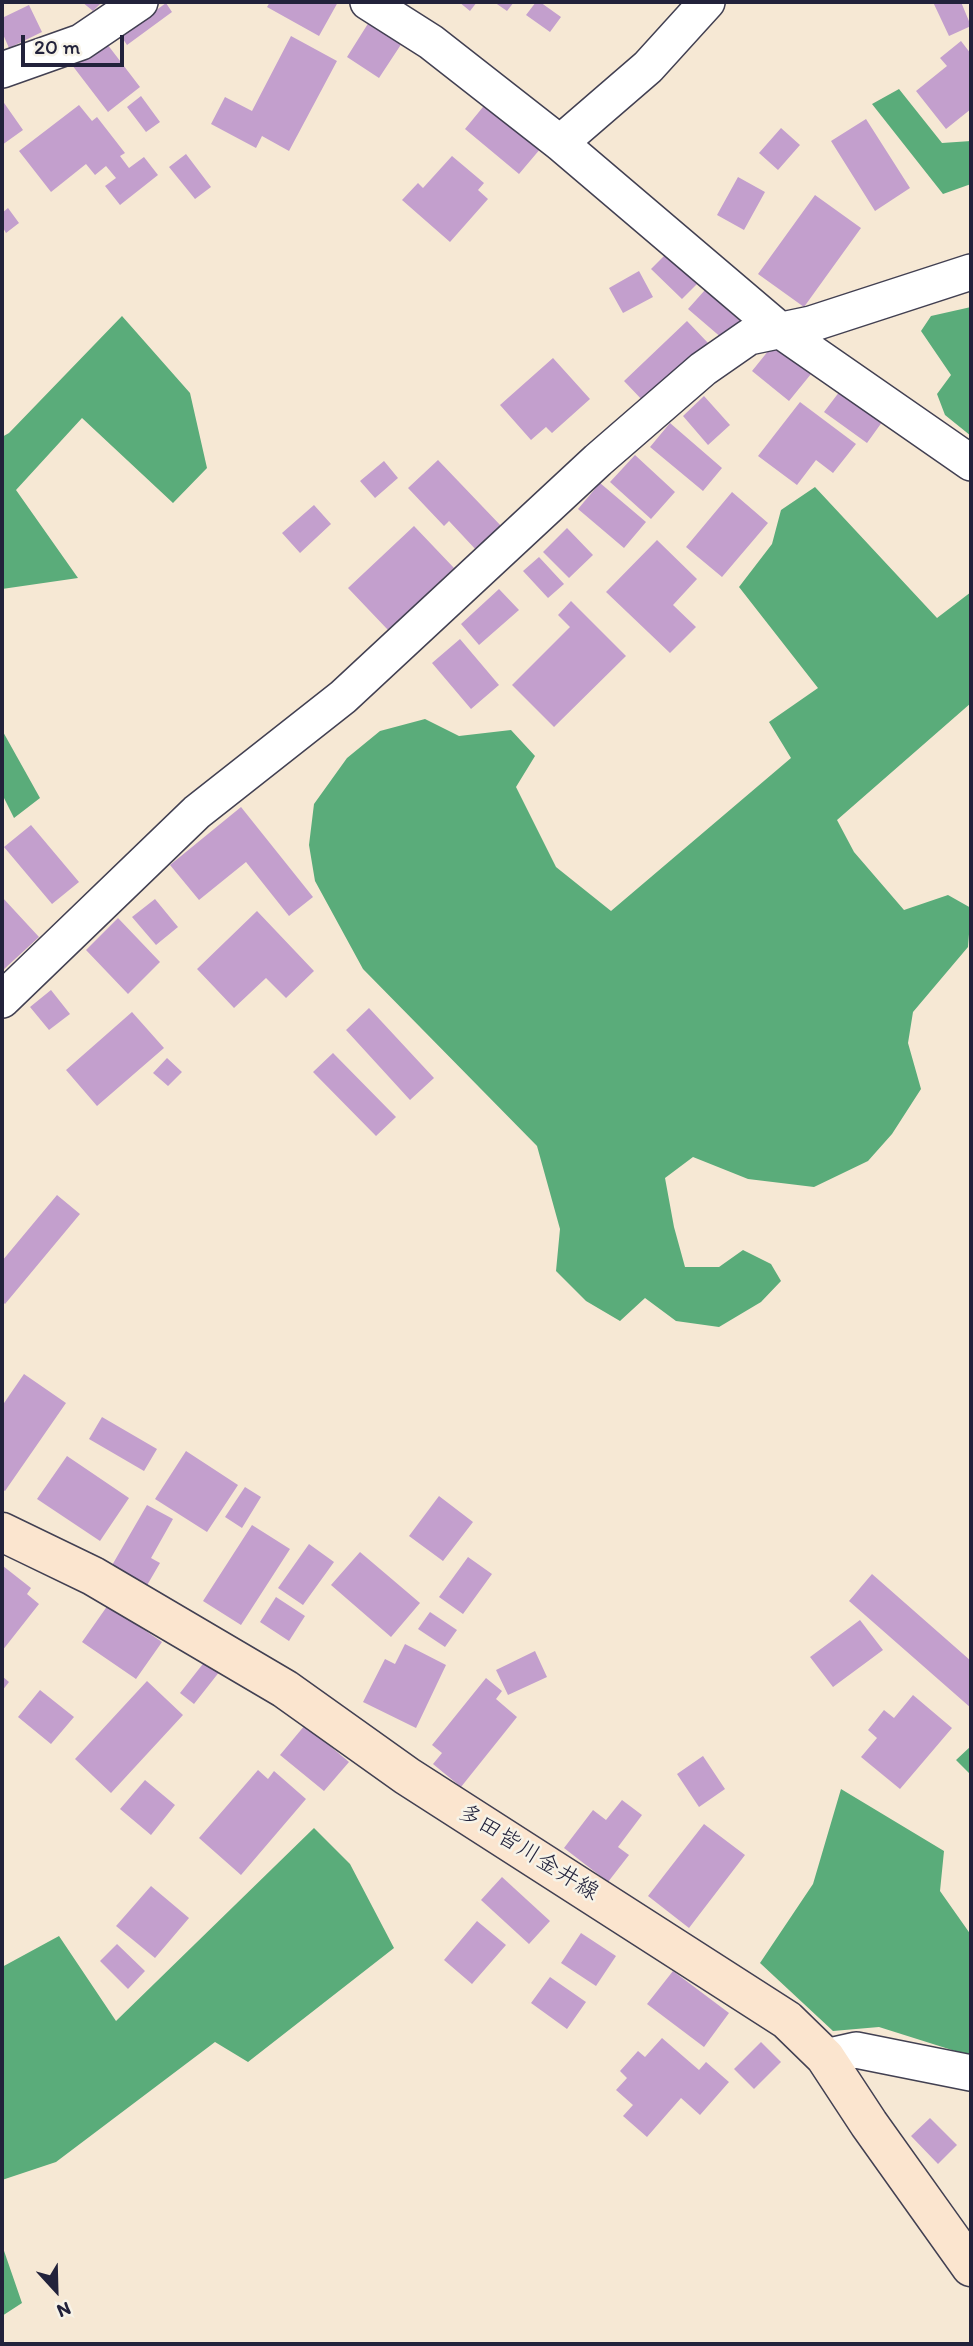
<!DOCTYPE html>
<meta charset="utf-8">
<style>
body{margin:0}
#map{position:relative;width:973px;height:2346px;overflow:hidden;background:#f6e8d4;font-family:Itim,sans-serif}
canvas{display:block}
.frame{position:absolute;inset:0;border:4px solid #22223b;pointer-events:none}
.north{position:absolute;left:21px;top:2255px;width:70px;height:70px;-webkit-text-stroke:5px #f7f3e8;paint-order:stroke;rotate:158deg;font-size:19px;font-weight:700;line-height:28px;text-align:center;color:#22223b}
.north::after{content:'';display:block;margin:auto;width:24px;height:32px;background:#22223b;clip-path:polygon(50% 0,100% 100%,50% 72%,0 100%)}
.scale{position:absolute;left:21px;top:35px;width:103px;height:32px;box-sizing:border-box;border:4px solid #22223b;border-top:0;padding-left:9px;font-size:21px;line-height:24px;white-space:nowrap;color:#22223b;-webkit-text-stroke:5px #f7f3e8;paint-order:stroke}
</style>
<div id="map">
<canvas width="973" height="2346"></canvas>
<div class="frame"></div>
<div class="north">N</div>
<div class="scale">20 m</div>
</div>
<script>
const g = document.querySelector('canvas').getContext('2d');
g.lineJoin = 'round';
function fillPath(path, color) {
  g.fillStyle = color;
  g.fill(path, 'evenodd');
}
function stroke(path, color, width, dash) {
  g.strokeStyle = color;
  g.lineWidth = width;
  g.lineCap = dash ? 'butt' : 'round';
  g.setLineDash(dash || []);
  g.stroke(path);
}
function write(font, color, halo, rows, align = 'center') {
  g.font = font + ' Itim,"Klee One",sans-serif';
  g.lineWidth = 5;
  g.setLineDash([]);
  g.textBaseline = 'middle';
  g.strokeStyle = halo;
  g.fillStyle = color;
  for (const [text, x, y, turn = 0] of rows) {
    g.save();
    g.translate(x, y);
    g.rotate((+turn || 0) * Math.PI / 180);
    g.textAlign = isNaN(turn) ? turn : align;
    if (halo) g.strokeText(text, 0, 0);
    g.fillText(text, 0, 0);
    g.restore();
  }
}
const forest = new Path2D(`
 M899 89 942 143 971 141V184L943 194 872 104Z
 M971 307V436L945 415 937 394 951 375 921 331 931 316Z
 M122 316 190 393 207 468 173 503 82 418 16 490 78 578 2 589V437L9 433Z
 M815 487 937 618 971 592V703L837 820 854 852 904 910 948 895 971 908 968 947 913 1012 908 1043 921 1089 892 1134 868 1161 814 1187 748 1179 693 1157 665 1178 674 1227 685 1267H719L743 1250 771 1264 781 1281 761 1302 719 1327 676 1321 645 1298 620 1321 586 1301 556 1271 560 1229 537 1146 363 969 315 881 309 845 314 804 347 758 380 731 425 719 459 736 511 730 535 756 516 787 556 867 611 911 791 758 769 722 818 688 739 587 772 544 781 510Z
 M2 730 40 798 14 818 2 794Z
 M971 1746V1775L956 1760Z
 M841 1789 944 1851 940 1891 971 1935V2056L879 2027 833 2031 760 1963 813 1884Z
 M314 1828 350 1864 394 1948 248 2062 215 2042 56 2162 2 2180V1967L59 1936 116 2021Z
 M2 2245 22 2303 2 2316Z`);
const building = new Path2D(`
 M82 2H102L93 11Z
 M270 2H338L319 36 267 7Z
 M459 2H477L470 11Z
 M494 2H514L507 11Z
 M536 2H540L561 17 550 32 526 15Z
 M933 2H961L971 26 949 36Z
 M166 3 172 12 127 45 121 36Z
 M29 5 42 32 9 48 2 32V18Z
 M369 22 402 43 379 78 347 57Z
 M291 36 337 61 289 151 262 136 256 148 211 124 225 97 252 111Z
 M104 40 140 87 108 112 72 65Z
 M961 41 971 54V109L946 129 916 91 947 66 940 58Z
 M141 96 160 122 146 132 127 107Z
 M2 100 23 130 2 145Z
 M487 102 541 148 519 174 465 129Z
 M79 105 92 121 97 117 125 153 120 156 129 168 144 157 158 175 120 205 105 186 116 178 106 166 95 175 86 164 51 192 19 151Z
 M866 119 910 188 875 211 831 141Z
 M781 128 800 145 778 170 759 153Z
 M186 154 211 187 195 199 169 167Z
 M452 156 484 183 478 190 488 199 450 242 402 200 418 183 423 188Z
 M738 177 765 192 744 230 717 215Z
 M815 195 861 228 804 307 758 274Z
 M8 208 19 223 6 233 2 226V213Z
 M669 251 700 281 682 299 651 269Z
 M639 271 653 297 623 313 609 288Z
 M705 290 740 321 723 339 688 309Z
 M687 321 709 344 646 404 624 381Z
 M773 345 811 374 789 401 752 371Z
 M553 358 590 399 552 433 546 427 531 440 500 405Z
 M843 387 885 418 867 443 824 412Z
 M704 396 730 425 708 445 683 416Z
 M800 402 856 444 833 473 816 460 797 485 758 456Z
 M670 423 722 468 703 491 650 447Z
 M635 455 675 492 651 519 610 482Z
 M438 460 503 528 478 552 449 521 444 526 408 488Z
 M384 461 398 478 375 498 360 481Z
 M600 483 646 522 624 548 578 509Z
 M732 492 768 523 722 577 686 547Z
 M314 505 331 524 300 553 282 533Z
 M414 526 454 568 388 630 348 588Z
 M567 528 593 555 569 578 543 552Z
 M657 540 697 579 673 605 696 627 670 653 606 592Z
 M539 557 564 584 548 598 523 571Z
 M499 589 519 610 479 645 461 624Z
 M571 601 626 656 554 727 512 685 570 627 558 615Z
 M460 639 499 685 471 709 432 663Z
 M241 807 313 897 289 916 246 862 199 900 170 865Z
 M31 825 79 882 52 904 4 847Z
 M2 897 39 937 2 971Z
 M155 899 178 927 156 945 132 917Z
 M257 911 314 971 286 998 266 978 234 1008 197 969Z
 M118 918 160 962 128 994 86 950Z
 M51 990 70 1014 49 1030 30 1007Z
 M369 1008 434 1078 410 1100 346 1030Z
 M132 1012 164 1048 97 1106 66 1070Z
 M333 1053 396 1117 376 1136 313 1072Z
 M167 1058 182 1072 168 1086 153 1073Z
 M57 1195 80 1214 5 1304 2 1301V1261Z
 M24 1374 66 1403 5 1491 2 1489V1406Z
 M102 1417 157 1449 144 1471 89 1439Z
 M186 1451 238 1485 207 1532 155 1499Z
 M67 1456 129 1498 100 1541 37 1499Z
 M245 1487 261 1497 242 1528 225 1517Z
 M439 1496 473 1522 443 1561 409 1536Z
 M147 1505 173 1519 151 1558 160 1563 146 1587 111 1567Z
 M252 1525 290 1549 241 1625 203 1601Z
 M309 1544 334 1562 303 1605 278 1588Z
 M360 1552 420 1603 391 1637 331 1585Z
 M468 1557 492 1574 463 1614 439 1597Z
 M3 1566 31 1588 27 1594 39 1604 2 1651Z
 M872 1574 971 1661V1708L849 1601Z
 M276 1597 305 1616 289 1641 260 1622Z
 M108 1605 162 1642 136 1679 82 1642Z
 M430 1612 457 1630 445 1647 418 1629Z
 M860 1620 883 1650 833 1687 810 1657Z
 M405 1644 446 1665 416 1728 363 1702 385 1659 395 1664Z
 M535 1651 547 1677 508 1695 496 1670Z
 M206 1660 220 1671 194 1704 180 1693Z
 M2 1676 9 1682 2 1691Z
 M486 1678 502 1691 496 1699 517 1717 461 1787 433 1764 442 1753 432 1745Z
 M147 1681 183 1715 111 1793 75 1759Z
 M40 1690 74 1717 51 1744 18 1717Z
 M913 1695 952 1728 900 1789 861 1757 877 1738 868 1730 884 1710 894 1718Z
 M305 1725 349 1762 324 1791 280 1755Z
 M703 1756 725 1789 699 1807 677 1774Z
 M258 1770 268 1779 274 1771 306 1799 241 1875 199 1838Z
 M145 1780 175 1805 151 1835 120 1809Z
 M622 1800 642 1815 618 1847 629 1855 608 1882 564 1848 593 1810 606 1820Z
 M704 1824 745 1855 689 1928 648 1896Z
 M502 1877 550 1921 529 1944 481 1900Z
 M151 1886 189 1918 155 1958 116 1926Z
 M477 1921 506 1945 472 1984 444 1960Z
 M581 1933 616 1956 596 1986 561 1963Z
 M117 1944 145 1971 128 1989 100 1961Z
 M673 1971 729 2013 704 2047 647 2004Z
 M550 1977 586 2002 567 2029 531 2003Z
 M662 2038 699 2070 706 2062 729 2082 700 2115 681 2098 647 2137 623 2116 633 2105 616 2090 627 2078 620 2071 638 2051 645 2057Z
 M761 2042 781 2062 754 2089 734 2069Z
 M930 2118 957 2145 938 2164 911 2136Z`);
const minor = new Path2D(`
 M368 2 431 42 560 143 781 331 971 463
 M2 70 81 42 140 2
 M560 143 648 67 707 2
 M2 1000 197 812 343 697 598 460 703 369 749 337 811 324 971 272
 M825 2057 856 2050 971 2073`);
const secondary = new Path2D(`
 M2 1532 93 1576 285 1689 407 1776 787 2020 825 2057 869 2124 971 2267`);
const streetNames = [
 ["多田皆川金井線",528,1853,32]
];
fillPath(forest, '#5aac7a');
fillPath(building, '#c39fcd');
stroke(minor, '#424052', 38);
stroke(secondary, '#424052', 41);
stroke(minor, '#fff', 35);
stroke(secondary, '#fbe5cf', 38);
write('23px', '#22223b', '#f7f3e8', streetNames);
</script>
